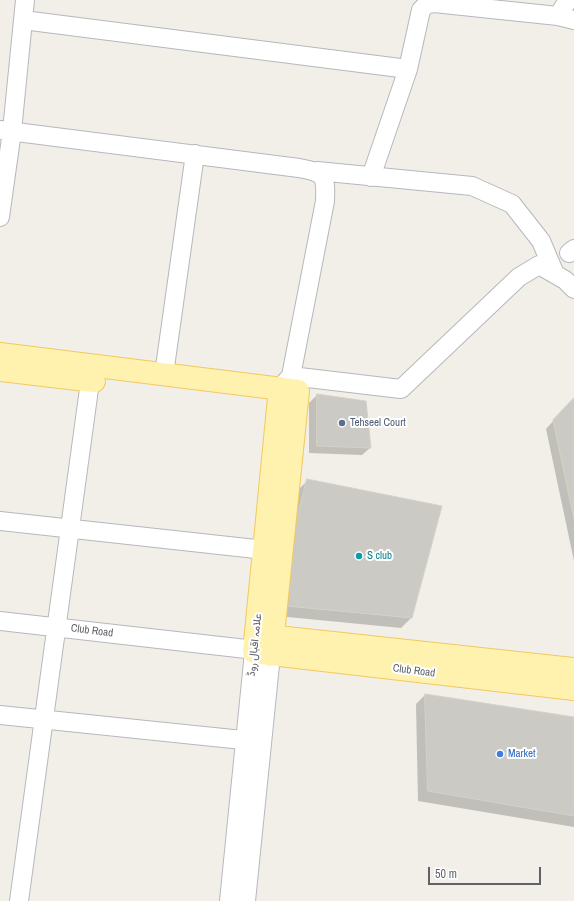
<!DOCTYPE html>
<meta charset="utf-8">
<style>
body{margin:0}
#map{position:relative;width:574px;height:901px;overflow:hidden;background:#f1efe8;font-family:"Archivo Narrow",sans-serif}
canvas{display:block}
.scale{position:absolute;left:428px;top:867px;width:113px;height:18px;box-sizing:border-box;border:2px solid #5f6368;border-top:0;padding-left:5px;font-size:12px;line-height:14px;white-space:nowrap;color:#5f6368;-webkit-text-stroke:3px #fff;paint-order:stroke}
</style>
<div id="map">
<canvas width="574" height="901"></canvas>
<div class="scale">50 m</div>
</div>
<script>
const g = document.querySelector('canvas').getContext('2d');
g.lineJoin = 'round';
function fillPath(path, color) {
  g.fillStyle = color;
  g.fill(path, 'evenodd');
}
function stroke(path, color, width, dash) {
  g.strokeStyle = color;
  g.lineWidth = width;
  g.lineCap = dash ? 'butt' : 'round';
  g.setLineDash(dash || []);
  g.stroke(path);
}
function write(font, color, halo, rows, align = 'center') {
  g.font = font + ' "Archivo Narrow",Vazirmatn,sans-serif';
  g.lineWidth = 4;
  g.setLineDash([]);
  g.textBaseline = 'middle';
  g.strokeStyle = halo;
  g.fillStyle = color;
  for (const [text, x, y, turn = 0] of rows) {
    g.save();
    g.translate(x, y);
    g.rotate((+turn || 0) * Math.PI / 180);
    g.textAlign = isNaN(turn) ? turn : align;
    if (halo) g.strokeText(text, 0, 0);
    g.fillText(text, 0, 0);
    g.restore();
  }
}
const shadow = new Path2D(`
 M317 395 365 402 370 448 362 455 309 453V403Z
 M574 398V561L546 429Z
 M308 480 411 618 401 628 267 615 298 490Z
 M425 695 574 718V827L418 801 416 704Z`);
const building = new Path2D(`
 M317 394 366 401 371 448 317 446Z
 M574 398V519L553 420Z
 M307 479 442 506 412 618 276 605Z
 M425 694 574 717V816L428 791Z`);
const minor = new Path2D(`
 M558 16 568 0
 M23 20 408 69
 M0 130 299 168C325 173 326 175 325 201L291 376 280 388
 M317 171 472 186 512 204 541 241 555 274
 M371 177 408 69 421 10 427 4 434 3 558 16 574 20
 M0 217 12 131 25 0
 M569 253 574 249
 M164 374 195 154
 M291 376 401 389 519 277 539 265 565 280 574 289
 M0 521 265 550
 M0 621 255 650
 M0 715 262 742
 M19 901 92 367
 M229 901 254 652
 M246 901 271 655`);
const major = new Path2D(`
 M0 354 298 391 271 655
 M0 370 94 381
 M280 388 254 652 574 689
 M259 635 574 669`);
const markers = [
 [342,423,4,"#5c6f8a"],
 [359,556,4,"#0f9aa8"],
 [500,754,4,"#3f7fe0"]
];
const serviceNames = [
 ["Tehseel Court",350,423]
];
const cultureNames = [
 ["S club",367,556]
];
const streetNames = [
 ["Club Road",92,631,7],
 ["علامہ اقبال روڈ",255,645,-84],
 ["Club Road",414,671,7]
];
const shopNames = [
 ["Market",508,754]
];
fillPath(shadow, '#0003');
fillPath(building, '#cccac5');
stroke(building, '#d6d1c6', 1);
stroke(minor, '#b5b8bc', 20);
stroke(major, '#f2c960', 24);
stroke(minor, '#fff', 18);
stroke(major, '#fff2af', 22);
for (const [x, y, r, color] of markers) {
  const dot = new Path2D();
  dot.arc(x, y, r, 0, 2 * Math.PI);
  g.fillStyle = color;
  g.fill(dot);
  stroke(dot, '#fff', 1.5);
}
write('11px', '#4e5e75', '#fff', serviceNames, 'left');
write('11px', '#0d838f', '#fff', cultureNames, 'left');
write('11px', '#5f6368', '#fff', streetNames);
write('11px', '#366cbe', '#fff', shopNames, 'left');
</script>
